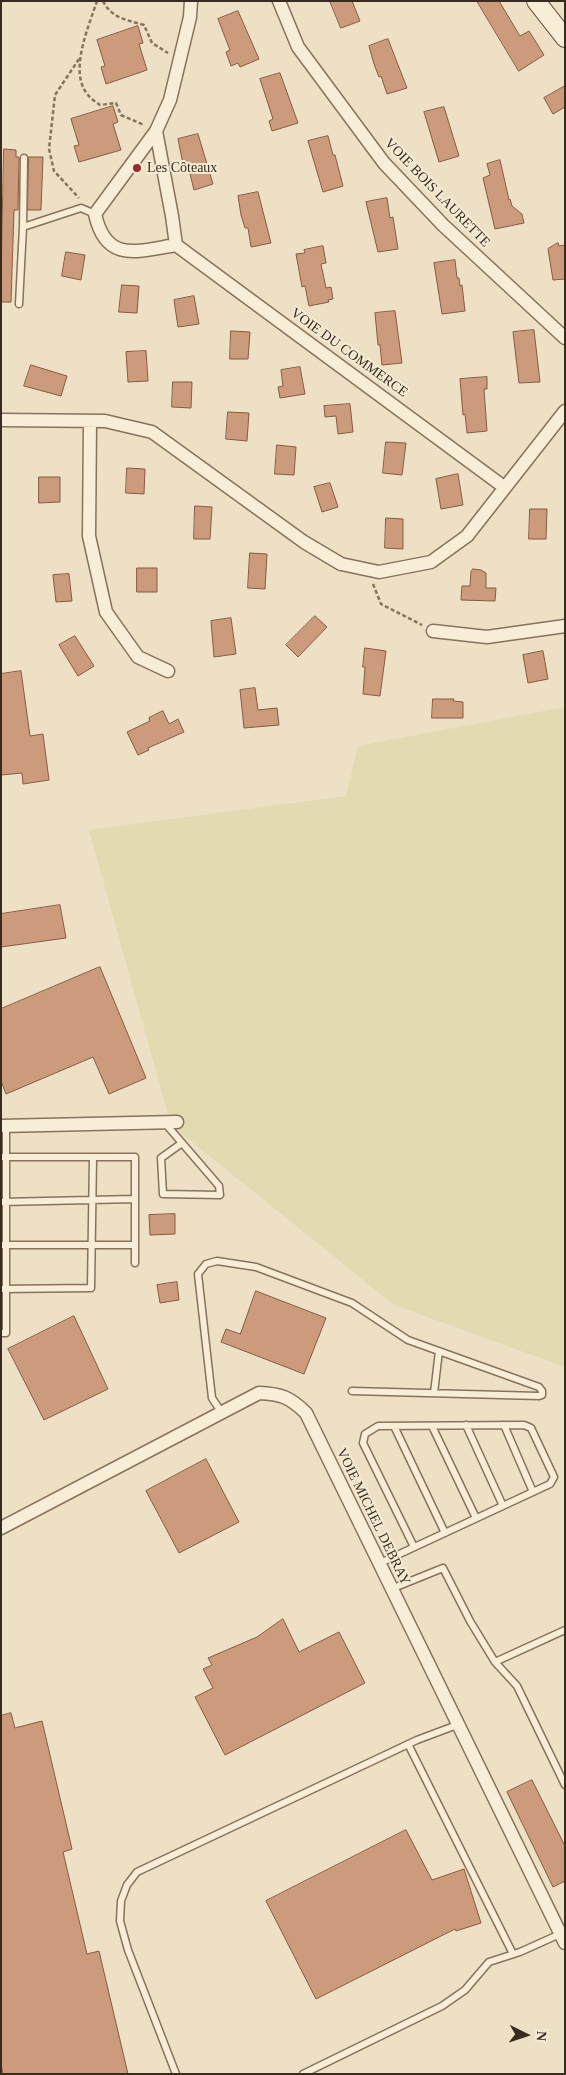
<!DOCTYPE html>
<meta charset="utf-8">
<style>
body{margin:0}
#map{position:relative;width:566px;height:2075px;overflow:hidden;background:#ede0c5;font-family:"Times New Roman",serif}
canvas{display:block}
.frame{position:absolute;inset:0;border:2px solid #382b1f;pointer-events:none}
.north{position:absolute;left:501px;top:2010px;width:50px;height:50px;-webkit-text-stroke:4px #f5ebd4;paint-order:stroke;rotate:94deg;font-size:14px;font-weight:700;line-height:20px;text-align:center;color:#382b1f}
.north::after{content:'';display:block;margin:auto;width:18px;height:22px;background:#382b1f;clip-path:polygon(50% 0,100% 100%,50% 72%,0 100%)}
</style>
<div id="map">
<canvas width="566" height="2075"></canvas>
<div class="frame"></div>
<div class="north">N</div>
</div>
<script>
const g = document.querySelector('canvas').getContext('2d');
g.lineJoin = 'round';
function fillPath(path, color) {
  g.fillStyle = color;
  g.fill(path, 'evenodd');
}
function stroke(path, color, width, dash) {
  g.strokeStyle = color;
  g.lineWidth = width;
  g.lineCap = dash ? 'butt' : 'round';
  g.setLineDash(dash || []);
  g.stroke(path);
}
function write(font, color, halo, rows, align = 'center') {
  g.font = font + ' "Times New Roman",serif';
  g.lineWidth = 4;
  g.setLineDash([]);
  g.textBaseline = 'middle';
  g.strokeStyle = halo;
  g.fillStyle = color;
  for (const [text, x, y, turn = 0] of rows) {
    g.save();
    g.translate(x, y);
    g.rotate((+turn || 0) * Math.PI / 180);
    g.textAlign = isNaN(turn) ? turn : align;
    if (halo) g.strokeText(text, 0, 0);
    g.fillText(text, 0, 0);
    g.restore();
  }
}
const farmland = new Path2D(`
 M565 707V1367L394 1305 171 1125 89 830 346 796 358 746Z`);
const building = new Path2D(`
 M330 1H352L360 21 341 28Z
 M477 1H499L520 36 529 31 544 55 519 71Z
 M238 11 259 59 240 67 238 63 231 66 226 52 230 50 218 19Z
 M138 26 143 43 139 44 147 70 106 84 101 67 105 66 97 40Z
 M388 39 407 88 387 94 381 76 379 77 374 64 369 46Z
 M280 73 298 123 272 131 269 121 273 119 260 79Z
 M565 86V107L553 114 544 98Z
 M113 106 118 122 113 124 121 150 79 162 74 146 79 145 71 119Z
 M444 107 459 156 439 162 424 112Z
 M198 134 213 184 194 190 189 170 186 171 182 159 178 139Z
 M328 136 333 155H335L343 186 323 192 308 141Z
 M4 149 16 150V157H19L18 210H14L11 302H1Z
 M29 157H43L41 210H28Z
 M500 160 509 200 510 199 512 206 522 214 524 223 495 229 483 178 490 175 487 164Z
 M258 192 271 243 251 247 248 228H245L241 215 238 196Z
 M387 198 390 218 393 217 398 249 378 252 366 202Z
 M558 243 559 246 565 245V279L553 280 548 249Z
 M323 246 326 263 321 264 326 288 331 287 333 299 328 300 329 302 309 306 305 286 302 287 296 254 305 253 304 250Z
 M66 252 85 255 81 280 62 276Z
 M455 260 457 278H459L460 286 462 285 465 311 442 314 434 263Z
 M122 285 139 286 137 313 119 312Z
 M194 296 199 324 178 327 174 300Z
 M395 311 402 363 382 365 380 345H378L375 313Z
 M534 330 540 382 519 383 513 332Z
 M231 331 250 332 248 359H230Z
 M146 351 148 381 128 382 126 352Z
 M31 365 67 376 61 396 24 386Z
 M300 367 305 394 280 398 278 387 283 386 281 370Z
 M487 377V389H484L487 431 467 433 465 414 463 415 460 379Z
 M173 382H192L191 408 172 407Z
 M350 404 353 432 338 434 336 416 325 417 324 406Z
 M228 412 249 413 247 441 226 439Z
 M386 442 406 443 402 475 383 473Z
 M277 445 296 447 294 475 275 474Z
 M127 468 145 469 144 494 126 493Z
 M458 474 463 505 441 509 436 479Z
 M39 477H60V502L39 503Z
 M330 483 338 507 322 512 314 487Z
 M195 506 212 507 210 539H194Z
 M530 509H547L546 539H529Z
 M386 518 403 519V549L385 548Z
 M250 553 267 554 265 589 248 588Z
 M137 568H157V592H137Z
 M473 569 481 570 486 573V588H496L495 601 461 600 462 586H470L471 572Z
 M69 574 72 601 56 602 53 575Z
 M315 616 327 627 298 657 286 645Z
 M231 618 236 654 214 657 211 621Z
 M75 636 94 666 78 676 59 645Z
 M365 648 386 651 380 696 363 694 365 667H363Z
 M543 651 548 679 528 683 523 655Z
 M21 671 30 736 43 734 49 780 23 784 22 773 1 775V674Z
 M255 688 258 710 277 708 279 725 244 728 240 690Z
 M433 699H454L453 701 463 702V718H432Z
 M163 711 169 724 178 719 184 732 148 748 149 750 138 755 127 732 150 721 149 718Z
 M60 905 66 938 1 947V914Z
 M100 967 146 1078 109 1094 93 1057 6 1094 1 1081V1009Z
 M175 1214V1234L150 1235 149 1215Z
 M177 1282 179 1300 160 1303 157 1285Z
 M256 1291 326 1318 304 1374 221 1342 226 1329 240 1334Z
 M74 1316 108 1389 44 1420 8 1349Z
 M206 1459 239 1522 179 1553 146 1491Z
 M283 1619 299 1652 339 1632 365 1683 225 1755 195 1697 213 1688 203 1669 212 1665 208 1658 257 1637Z
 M11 1713 15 1728 42 1721 72 1849 63 1852 87 1954 99 1951 128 2074H3L1 2064V1716Z
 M532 1780 565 1846V1881L553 1887 507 1792Z
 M406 1830 432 1880 464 1869 481 1923 456 1931 455 1929 316 1999 266 1901Z`);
const path = new Path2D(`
 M97 1C89 26 68 72 88 95 91 99 96 102 100 105L116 103 121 115 144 125
 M103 1C111 18 127 20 144 25L152 43 168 53
 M79 59 55 95 49 149 54 171 79 198
 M373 584 381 604 422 625`);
const service = new Path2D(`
 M23 227 24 158
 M19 304 23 227 81 208 95 214
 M164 1122 219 1186 220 1195 163 1194 161 1158 182 1143
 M1 1157H135V1263
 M1 1202 135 1199
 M1 1245H135
 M1 1289 91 1288 93 1157
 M1 1333H6V1126
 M434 1393 439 1351
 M222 1413 212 1398 198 1274 206 1264 217 1261 256 1267 352 1303 408 1340 539 1387 542 1391V1395L539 1396 352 1391
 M466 1425 503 1506
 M504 1425 533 1492
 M394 1426 445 1533
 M432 1426 476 1518
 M378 1564 550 1484 554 1477 531 1428 524 1425 378 1426 365 1434 363 1443 414 1547
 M391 1589 443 1568 470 1621 495 1662 565 1630
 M495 1662 517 1686 565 1785
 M408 1744 513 1954
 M176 2074 128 1950 120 1921 121 1901 127 1885 137 1872 417 1740 457 1725
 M303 2074 442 2006 465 1990 489 1962 520 1952 560 1934`);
const minor = new Path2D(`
 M279 1 298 47 384 163 443 225 565 338
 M156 131 172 216 176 245
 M176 245 504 487
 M176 245C138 251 106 264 95 214L156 131 170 100 190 17 191 1
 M1 420 105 421 152 432 304 542 341 564 379 572 431 562 467 536 565 411
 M90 421 89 536 106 612 138 657 168 671
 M433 631 487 637 565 626
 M1 1126 177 1122
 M1 1528 259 1393C281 1394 290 1397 306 1413L565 1943`);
const secondary = new Path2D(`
 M536 1 565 38`);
const markers = [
 [137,168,5,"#962c30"]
];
const poiNames = [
 ["Les Côteaux",147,168]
];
const streetNames = [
 ["VOIE BOIS LAURETTE",437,193,46],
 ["VOIE DU COMMERCE",349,353,36],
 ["VOIE MICHEL DEBRAY",373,1517,64]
];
fillPath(farmland, '#e3dab2');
fillPath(building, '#cb9b7b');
stroke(building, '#865b42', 1);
stroke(service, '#88725b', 9);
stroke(minor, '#88725b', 15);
stroke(secondary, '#6a533e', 20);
stroke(path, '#88725b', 2.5, [4, 2.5]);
stroke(service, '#f8eed8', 6);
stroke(minor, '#f8eed8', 12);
stroke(secondary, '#f8eed8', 18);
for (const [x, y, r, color] of markers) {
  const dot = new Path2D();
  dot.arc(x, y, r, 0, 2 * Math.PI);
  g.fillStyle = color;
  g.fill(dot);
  stroke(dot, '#f5ebd4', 2);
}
write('14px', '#382b1f', '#f5ebd4', poiNames, 'left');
write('14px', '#382b1f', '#f5ebd4', streetNames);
</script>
